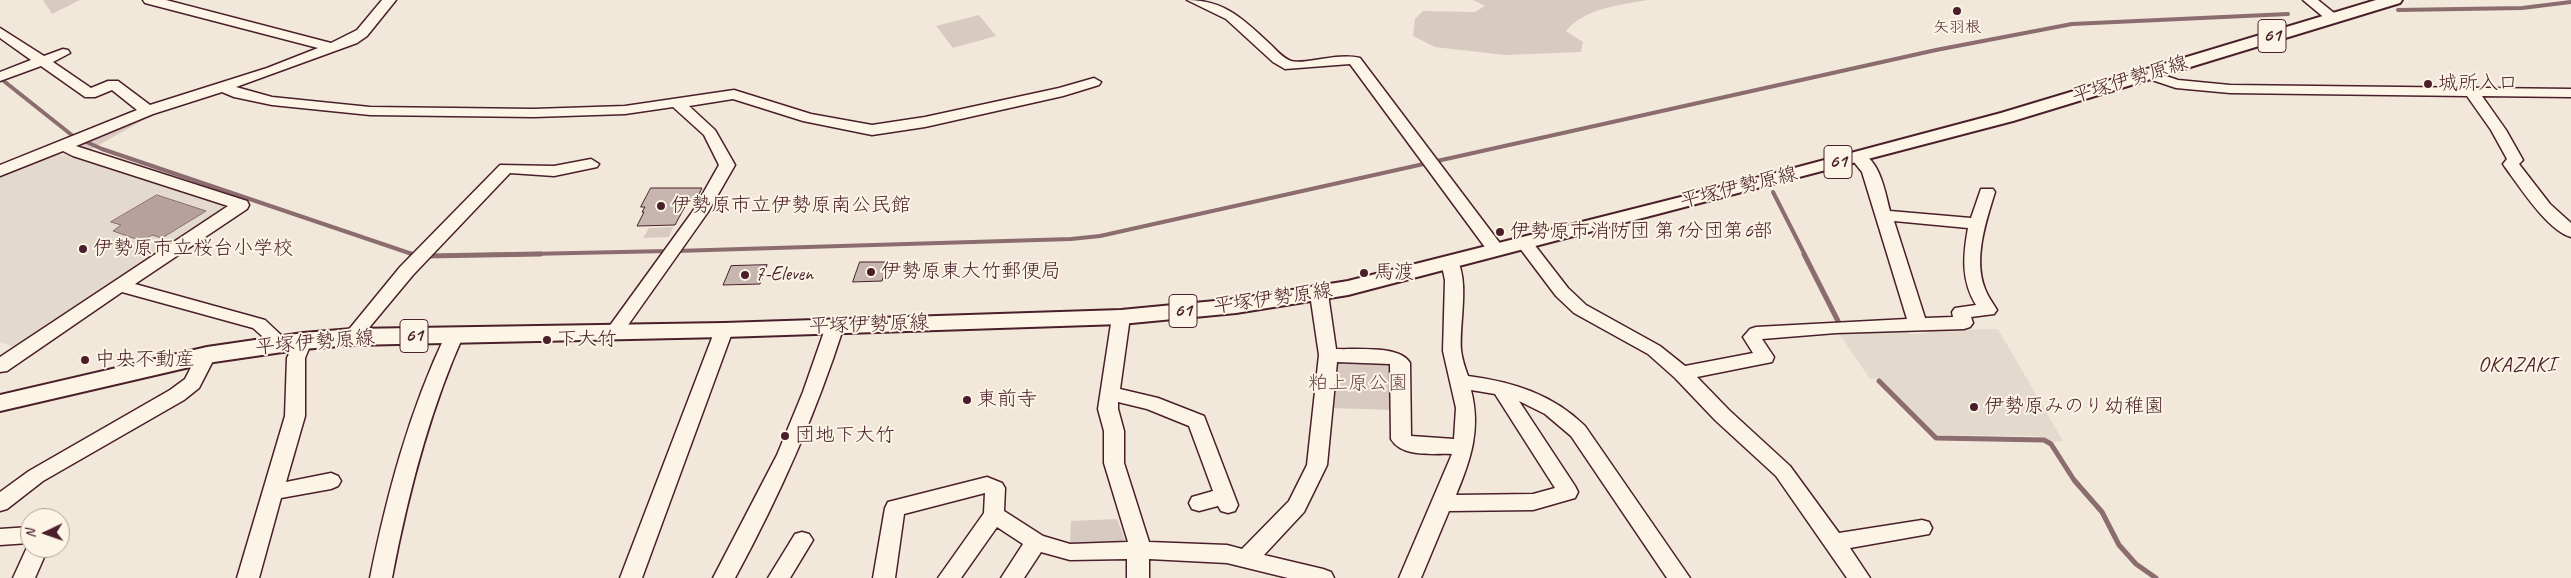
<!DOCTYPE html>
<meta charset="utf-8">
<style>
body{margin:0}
#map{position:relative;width:2571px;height:578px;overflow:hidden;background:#f1e8da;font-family:Caveat,sans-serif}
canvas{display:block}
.north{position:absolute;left:20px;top:508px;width:50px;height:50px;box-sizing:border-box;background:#fcf5e5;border:1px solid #b59f9b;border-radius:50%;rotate:267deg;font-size:14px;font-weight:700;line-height:20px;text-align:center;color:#4a1f2b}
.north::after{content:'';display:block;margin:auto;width:18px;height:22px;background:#4a1f2b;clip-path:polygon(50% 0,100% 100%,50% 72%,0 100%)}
</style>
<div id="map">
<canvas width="2571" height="578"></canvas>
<div class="north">N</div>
</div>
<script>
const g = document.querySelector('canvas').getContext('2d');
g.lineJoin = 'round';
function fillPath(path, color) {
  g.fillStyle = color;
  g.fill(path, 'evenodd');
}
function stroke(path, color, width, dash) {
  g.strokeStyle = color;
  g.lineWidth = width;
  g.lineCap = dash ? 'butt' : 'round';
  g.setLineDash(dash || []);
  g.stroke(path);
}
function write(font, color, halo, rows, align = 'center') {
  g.font = font + ' Caveat,"Klee One",sans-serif';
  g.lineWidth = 4;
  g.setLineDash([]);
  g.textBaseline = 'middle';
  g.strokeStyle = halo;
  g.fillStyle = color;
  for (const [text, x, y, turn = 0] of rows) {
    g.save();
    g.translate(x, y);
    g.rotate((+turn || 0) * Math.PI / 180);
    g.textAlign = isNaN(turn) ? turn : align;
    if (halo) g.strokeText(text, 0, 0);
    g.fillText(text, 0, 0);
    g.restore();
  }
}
const built = new Path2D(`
 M65 154 227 206V211L18 348 0 342V175L43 157Z
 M1998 329 2063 441 2049 442 2038 436 1932 435 1878 378 1870 379 1838 332 1908 331 1910 334 1927 333 1926 330Z`);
const green = new Path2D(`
 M43 0H80L52 14Z
 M1473 0H1647C1620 5 1585 8 1566 31L1583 42 1581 52 1505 55 1435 47 1413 36 1415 19 1423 11 1475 12 1485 6Z
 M979 15 996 36 953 48 936 26Z
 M156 113 86 152 80 149 87 138Z
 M673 227 669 237 643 238 649 228Z
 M1339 359 1390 360 1395 410 1330 408 1332 363Z
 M1117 519 1125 540 1121 544 1070 546 1071 521Z`);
const water = new Path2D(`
 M157 195 206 211 162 238 152 235 142 241 113 231 121 225 111 222Z`);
const streamFar1 = new Path2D(`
 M2398 10 2522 8 2571 2
 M0 78 73 136 102 149 415 255
 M1773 192 1805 255
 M676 251 1071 239 1100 236 1936 50 2072 24 2288 14
 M481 255 668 251`);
const stream = new Path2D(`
 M411 254 418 256
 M1804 254 1841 327
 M426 256 541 254
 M1879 381 1936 438 2044 440 2051 444 2074 480 2102 512 2119 545 2136 564 2156 578`);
const building = new Path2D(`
 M651 188H702L696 200 688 201 675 225 637 226 644 212H642L645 207H641Z
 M860 262H888L882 281 853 282Z
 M767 265 760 284 723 285 731 266Z`);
const minor = new Path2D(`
 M143 0H166L331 43 357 30 382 0H396L367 36 357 43 236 87 272 97 370 107 534 109 625 106 734 90 811 114 872 125 925 117 1059 88 1094 78 1101 82 1099 85 1063 96 925 127 872 135 803 121 733 99 689 106 715 130 735 165 708 212 621 335H609L606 331 693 211 719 165 704 135 673 107 625 114 534 117 370 115 272 105 234 97 222 92 153 114 76 146 247 201 249 205 247 209 135 284 265 320 281 335 271 350 265 352 259 350 256 346 262 336 253 328 122 292 7 371 0 372V357L228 206 73 156 63 151 0 176V165L137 110 112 90 95 97H85L41 66 0 81V72L31 60 0 38V28L44 56 63 49 68 50 70 53 53 62 91 88 108 81H118L150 105 267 68 318 48 145 3Z
 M1187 0C1225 0 1244 20 1270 44 1276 50 1283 58 1291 61 1304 65 1338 52 1360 58L1502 246 1504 250 1502 254H1490L1350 64 1285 69 1273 62 1226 19Z
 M2303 0H2318L2339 17 2337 20H2327Z
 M2151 71 2178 80 2230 85 2571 89V97L2482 96 2506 130 2523 160 2519 164 2550 204 2571 223V237C2548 231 2519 186 2505 167L2503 164 2507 159 2491 130 2467 96 2230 93 2176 88 2146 78 2144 75Z
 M1858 152C1880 158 1885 192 1890 211L1971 218 1981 189H1993L1995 192C1986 221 1973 259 1985 289 1988 297 1993 303 1997 310L1994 314 1971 317 1973 323 1970 327 1964 329 1836 333 1762 339 1774 357 1772 362 1697 377 1729 410 1790 466 1839 533 1922 520 1929 522 1932 528 1929 534 1850 548 1870 578H1847L1776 476 1715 420 1675 378 1648 354 1574 313 1556 296 1516 243 1518 239H1530L1568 288 1586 305 1660 346 1685 366 1753 353 1743 337 1750 329 1756 327 1907 319 1862 172 1850 157ZM1894 221 1968 228C1963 256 1961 280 1976 305L1955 308 1952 312 1953 317 1925 318Z
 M591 159 599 164 597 167 554 176 510 173 413 275 358 341 352 343 346 341 343 337 346 333 400 267 500 165 554 166Z
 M1450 257 1456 258C1470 280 1459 324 1461 350 1462 359 1465 368 1468 376 1513 382 1552 394 1585 426L1690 578H1667L1571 436 1545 414 1519 401 1575 486 1578 492 1575 498 1533 510 1449 511 1421 578H1399L1452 454C1434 453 1402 458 1391 439L1390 364 1337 362 1327 465 1304 512 1264 555 1323 569 1331 572 1334 578H1288L1227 563 1149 559V578H1127V559L1070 560 1041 552 1024 578H1001L1023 544 997 527 961 578H938L984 513 985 493 904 514 895 578H873L885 508 888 502 987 477 1002 483 1005 488 1004 511 1043 536 1070 544 1128 542 1104 463V431L1098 409 1112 317 1115 313H1127L1130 317 1120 389 1158 398 1204 416 1238 505 1235 511 1228 513 1221 511 1218 506 1199 511 1192 509 1189 503 1192 497 1213 491 1189 426 1147 409 1118 402V409L1124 431V463L1149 542 1227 545 1242 549 1289 501 1307 465 1319 355 1310 294 1313 290H1325L1328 294 1336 349C1356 350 1400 345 1410 363L1411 436 1454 439 1456 408 1443 351 1445 280 1441 262 1444 258ZM1471 390 1495 394 1555 488 1533 494 1456 495C1471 459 1481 429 1471 390Z
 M835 320 841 322 844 326C816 414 779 497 735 578H713L777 455 803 392 826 326 829 322Z
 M724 324 730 326 733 330 642 578H620L715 330 718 326Z
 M455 328 461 330 464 334C429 412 408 494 392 578H370C387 494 409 412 446 334L449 330Z
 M303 335 309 337 312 341 305 358V416L286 482 331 473 338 476 341 481 338 486 331 489 281 498 259 578H237L285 416 287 358 297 337Z
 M207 349 214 350 216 355 199 388 184 400 43 481 7 509 0 511V492L29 471 170 390 185 379 200 350Z
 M30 527V548H48L35 578H13L29 543 0 545V529Z
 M802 532 809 534 813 540 790 578H768L795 534Z`);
const major = new Path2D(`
 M2376 0H2402L2400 3 2013 121 1348 295 1236 313 1121 324 724 337 352 345 303 349 207 363 0 411V395L207 347 303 333 352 329 724 323 1121 310 1236 299 1348 281 1772 174 2001 113Z`);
const markers = [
 [1957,11,5,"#4a1f2b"],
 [2428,84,5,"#4a1f2b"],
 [661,206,5,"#4a1f2b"],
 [1500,232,5,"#4a1f2b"],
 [83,249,5,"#4a1f2b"],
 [871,272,5,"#4a1f2b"],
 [1364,273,5,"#4a1f2b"],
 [745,275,5,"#4a1f2b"],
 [547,340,5,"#4a1f2b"],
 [85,360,5,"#4a1f2b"],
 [967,400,5,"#4a1f2b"],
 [1974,407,5,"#4a1f2b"],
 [785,436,5,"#4a1f2b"]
];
const farPoinames = [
 ["矢羽根",1957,28]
];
const shields = [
 [2272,36,28],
 [1838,162,28],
 [1183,311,28],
 [414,336,28]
];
const shieldNames = [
 ["61",2272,36],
 ["61",1838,162],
 ["61",1183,311],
 ["61",414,336]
];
const streetNames = [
 ["平塚伊勢原線",2130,80,-17],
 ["平塚伊勢原線",1739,188,-14],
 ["平塚伊勢原線",1273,299,-8],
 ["平塚伊勢原線",869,325,-2],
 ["平塚伊勢原線",315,343,-5]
];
const poiNames = [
 ["城所入口",2438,84],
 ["伊勢原市立伊勢原南公民館",671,206],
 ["伊勢原市消防団 第1分団第6部",1510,232],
 ["伊勢原市立桜台小学校",93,249],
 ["伊勢原東大竹郵便局",881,272],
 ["馬渡",1374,273],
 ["7-Eleven",755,275],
 ["下大竹",557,340],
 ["中央不動産",95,360],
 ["東前寺",977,400],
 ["伊勢原みのり幼稚園",1984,407],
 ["団地下大竹",795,436]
];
const parkNames = [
 ["粕上原公園",1358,384]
];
const neighbourhoodNames = [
 ["OKAZAKI",2517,365]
];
fillPath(built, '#e4d9cd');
fillPath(green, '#d8cac0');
fillPath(water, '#b6a19c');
stroke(water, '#8b6d6f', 1);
stroke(streamFar1, '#8b6d6f', 4);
stroke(stream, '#8b6d6f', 5);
fillPath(building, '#c7b6af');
stroke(building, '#4a1f2b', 1);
stroke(minor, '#4a1f2b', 3);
stroke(major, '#4a1f2b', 4);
fillPath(minor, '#fcf5e5');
fillPath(major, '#fcf5e5');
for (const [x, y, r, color] of markers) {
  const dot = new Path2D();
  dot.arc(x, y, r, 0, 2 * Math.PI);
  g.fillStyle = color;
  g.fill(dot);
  stroke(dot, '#fcf5e5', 2);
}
write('16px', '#4a1f2b', '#fcf5e5', farPoinames);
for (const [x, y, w] of shields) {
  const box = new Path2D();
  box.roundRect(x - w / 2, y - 16.5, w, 33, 4);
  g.fillStyle = '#fcf5e5';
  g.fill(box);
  stroke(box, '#4a1f2b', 1);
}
write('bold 19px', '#4a1f2b', null, shieldNames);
write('20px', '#4a1f2b', '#fcf5e5', streetNames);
write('20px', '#4a1f2b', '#fcf5e5', poiNames, 'left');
write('20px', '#6e4a50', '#fcf5e5', parkNames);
g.letterSpacing = '1px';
write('21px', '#4a1f2b', '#fcf5e5', neighbourhoodNames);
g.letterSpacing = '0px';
</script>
